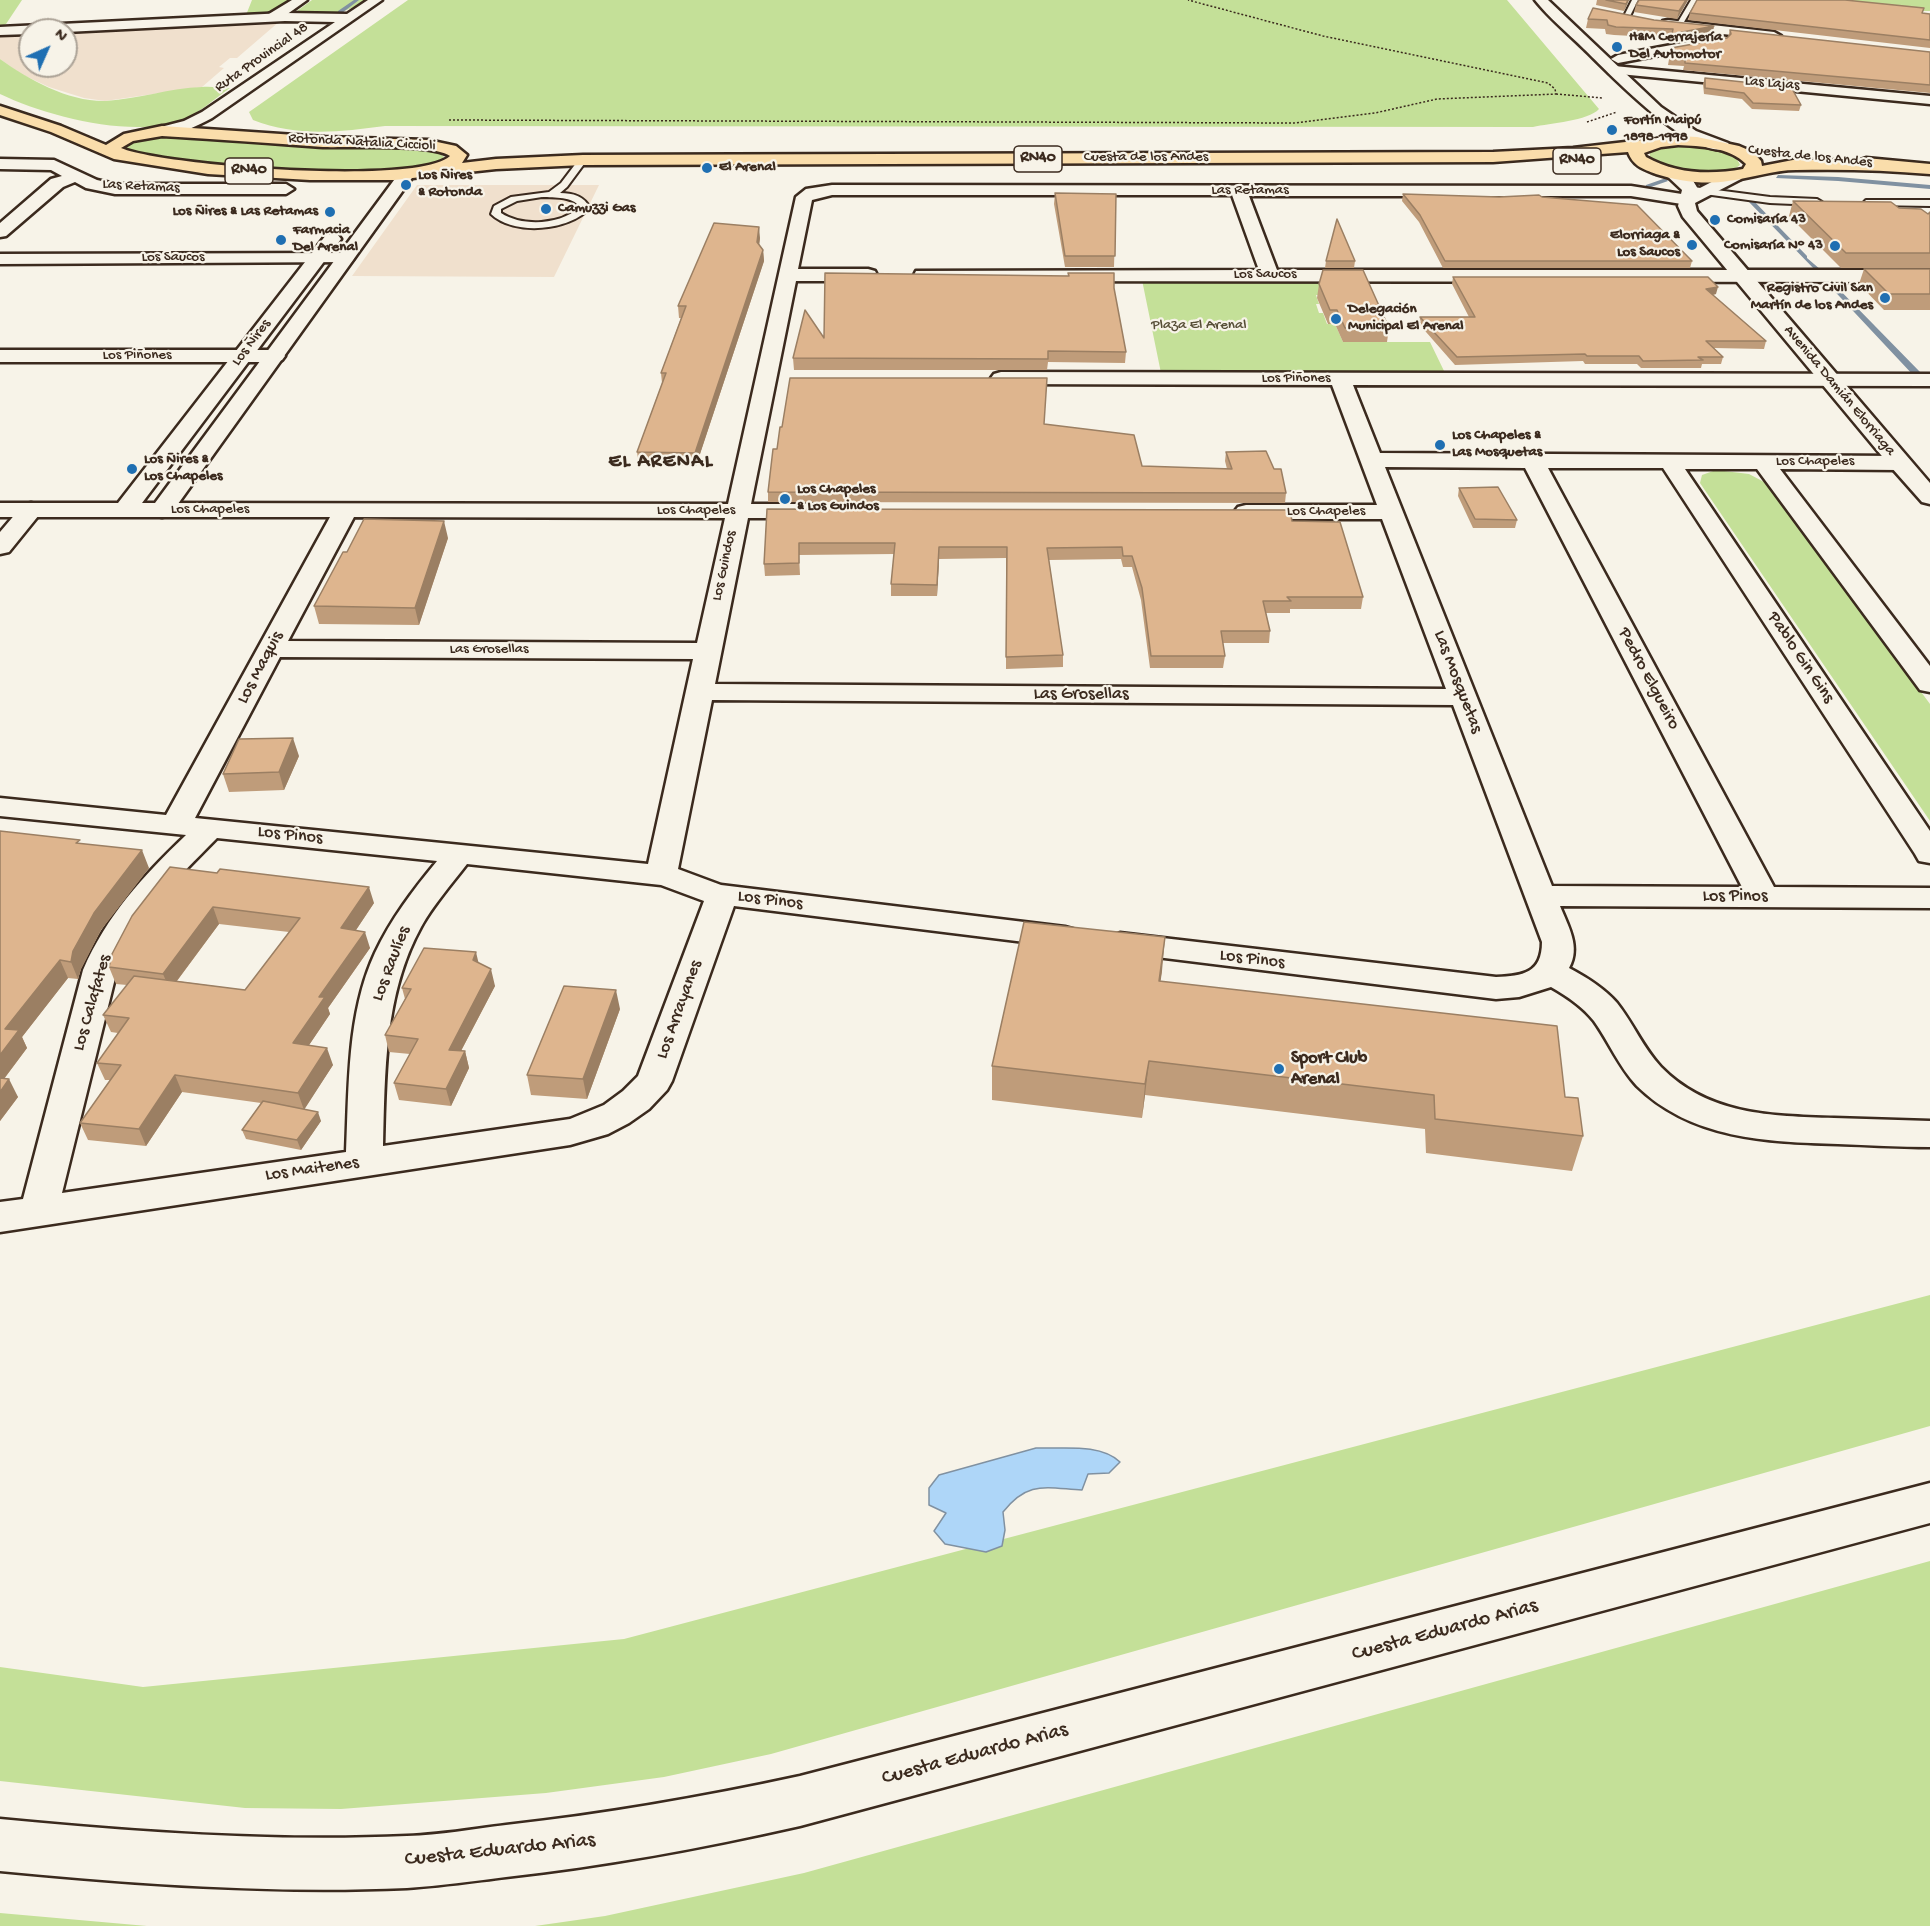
<!DOCTYPE html>
<meta charset="utf-8">
<style>
body{margin:0}
#map{position:relative;width:1930px;height:1926px;overflow:hidden;background:#f7f3e8;font-family:"Gochi Hand",sans-serif}
canvas{display:block}
.north{position:absolute;left:18px;top:18px;width:60px;height:60px;box-sizing:border-box;background:#f7f3e8;border:2px solid #aca397;border-radius:50%;rotate:45deg;font-size:16px;font-weight:700;line-height:24px;text-align:center;color:#3b2a1e}
.north::after{content:'';display:block;margin:auto;width:21px;height:27px;background:#1f6fb2;clip-path:polygon(50% 0,100% 100%,50% 72%,0 100%)}
</style>
<div id="map">
<canvas width="1930" height="1926"></canvas>
<div class="north">N</div>
</div>
<script>
const g = document.querySelector('canvas').getContext('2d');
g.lineJoin = 'round';
function fillPath(path, color) {
  g.fillStyle = color;
  g.fill(path, 'evenodd');
}
function stroke(path, color, width, dash) {
  g.strokeStyle = color;
  g.lineWidth = width;
  g.lineCap = dash ? 'butt' : 'round';
  g.setLineDash(dash || []);
  g.stroke(path);
}
function write(font, color, halo, rows, align = 'center') {
  g.font = font + ' "Gochi Hand",sans-serif';
  g.lineWidth = 4.5;
  g.setLineDash([]);
  g.textBaseline = 'middle';
  g.strokeStyle = halo;
  g.fillStyle = color;
  for (const [text, x, y, turn = 0] of rows) {
    g.save();
    g.translate(x, y);
    g.rotate((+turn || 0) * Math.PI / 180);
    g.textAlign = isNaN(turn) ? turn : align;
    if (halo) g.strokeText(text, 0, 0);
    g.fillText(text, 0, 0);
    g.restore();
  }
}
const built = new Path2D(`
 M280 21 237 58H230L219 67 224 68 202 87 105 101 84 98 49 87 21 74 0 59V36L30 35V66H66V33Z
 M417 185H599L554 277 352 276Z`);
const green = new Path2D(`
 M0 0H22L6 24 0 27Z
 M252 0H292L271 12 246 15Z
 M312 0H367C346 13 321 20 297 11Z
 M408 0H1507L1599 109C1588 121 1550 123 1533 127L385 126C340 132 296 137 253 120L249 112 259 105Z
 M1790 0H1930V11H1916Z
 M0 59C29 80 69 102 106 101 138 99 170 88 202 87 211 86 220 88 230 88 214 99 197 115 180 121 130 138 46 116 0 94Z
 M166 134 322 146 427 149 439 152 444 157C425 186 185 161 143 156L126 148 137 139Z
 M1693 146C1707 148 1735 149 1740 165 1723 180 1665 173 1650 157V153C1663 144 1678 145 1693 146Z
 M1142 280H1354L1361 295H1316L1319 304H1316L1319 313H1323L1327 324H1335L1343 342H1430L1445 373H1161Z
 M1716 470 1749 474 1766 483 1930 704V821L1700 483 1702 475Z
 M1930 1295V1426L771 1754 664 1777 546 1793 341 1809 245 1808 0 1781V1667L143 1687 624 1639Z
 M1930 1561V1926H535L605 1916 804 1873Z
 M0 1913 147 1926H0Z`);
const water = new Path2D(`
 M1036 1448C1063 1449 1100 1443 1120 1462L1109 1473 1088 1474 1082 1490C1046 1488 1028 1480 1003 1512L1005 1530 1002 1546 986 1552 945 1544 934 1531 946 1513 929 1505V1488L939 1475Z`);
const stream = new Path2D(`
 M354 0H359L342 13H338V11Z
 M1778 175 1838 177 1930 185V189L1838 181 1776 178Z
 M1666 178 1668 181 1651 187 1649 193 1644 192 1646 185Z
 M1748 199H1752L1807 256V258L1821 270V272H1817L1748 201Z
 M1825 279H1829L1920 372V376H1914L1825 281Z`);
const path = new Path2D(`
 M1556 94 1603 98
 M449 120 1294 123 1375 113 1437 99 1556 94 1555 89 1548 83 1323 36 1188 0
 M1587 122 1617 112`);
const lane = new Path2D(`
 M1632 0H1638L1628 20H1622Z
 M1691 0H1697L1681 27H1675Z
 M580 158 587 160 567 187 560 193C573 193 584 196 590 208 569 231 514 236 491 214L494 206 511 197 549 192 561 183ZM542 197C555 198 572 196 580 207 560 225 523 227 501 213V209L517 201Z
 M1693 187 1770 197 1817 199 1822 202 1817 205 1770 203 1690 192V188Z
 M1866 200H1930V206L1869 205 1864 202Z`);
const street = new Path2D(`
 M292 0H307L279 20H269L268 17 269 14Z
 M1668 20 1774 32 1781 36 1774 40 1663 27 1661 24 1663 21Z
 M1714 37 1719 38 1721 41 1719 44 1618 63 1611 59 1618 55Z
 M1614 66 1930 96V104L1609 73 1607 70Z
 M0 159 54 160 97 180 115 184H286L294 189 286 194H115L86 188 75 182 63 187 6 236 0 237V223L51 179 62 176 51 170 0 169Z
 M832 185 1631 186 1688 195 1696 200 1688 205 1631 196H1249L1277 270H1930V282L923 281 916 279 914 275 916 271 1259 270 1232 195H832L812 200 798 269H868L875 271 877 275 875 279 868 281H796L751 504H810L818 506 822 511 818 516 810 518H748L715 684 1446 689 1382 519H1246L1238 517 1234 512 1238 507 1246 505H1377L1332 385 1001 384 994 382 991 378 994 374 1001 372 1930 374V386L1353 385 1380 453 1899 456 1907 458 1910 463 1907 468 1899 470 1780 469 1930 666V692L1920 690 1757 469H1685L1930 831V863L1919 861 1915 854 1663 468H1548L1774 887 1930 888V908L1560 906C1568 926 1581 947 1569 968 1586 977 1604 988 1617 1003 1633 1023 1643 1048 1661 1067 1708 1115 1771 1116 1834 1118 1866 1119 1898 1120 1930 1121V1147C1899 1147 1869 1145 1838 1144 1767 1142 1691 1139 1637 1086 1619 1067 1609 1042 1594 1021 1583 1007 1567 996 1551 987L1519 997 1496 999 1108 951 1104 944 1108 937 1120 933 1496 977C1523 976 1542 973 1542 942L1453 705 712 700 678 869 721 885 1065 927 1076 930 1081 937 1076 944 1065 947 734 906 672 1081 667 1090 649 1109 629 1123 608 1134 570 1145 0 1232V1202L23 1199 83 970C107 915 143 876 186 835L0 816V798L166 815 330 517H162L154 515 150 510 154 505 162 503 728 504 796 197 806 189ZM1385 467 1525 468 1742 887 1552 886ZM354 517 725 518 697 643 288 641ZM280 657 693 659 648 864 195 818ZM217 838 437 861C413 890 391 919 375 953 347 1013 349 1086 346 1152L62 1193 117 970C140 912 174 882 217 838ZM467 864 661 885 704 901 638 1076 623 1091 604 1105 570 1119 383 1146C385 1072 384 994 421 927 433 905 451 885 467 864Z
 M345 253 351 254 354 258 351 262 0 264V254Z
 M0 350H275L282 352 285 356 282 360 275 362H0Z
 M31 503 39 505 43 510 9 552 0 554V532L23 505Z`);
const secondary = new Path2D(`
 M368 0H382L212 118C197 126 174 138 157 134L154 131 157 128 184 121 202 112 335 22 285 21 66 32 30 30V34L0 35V27L285 13 347 14Z
 M1535 0H1548L1661 107 1696 131 1728 143 1730 146 1728 149C1690 159 1610 74 1584 49 1568 33 1549 18 1535 0Z
 M1673 169 1692 179 1698 189 1729 173H1741L1743 176 1741 179 1695 203 1697 211 1930 483V504L1922 502 1891 467 1683 217 1678 206 1682 190 1665 174Z
 M406 170 414 175 170 515 162 517H0V503H118L326 235H338L341 239 338 243 142 503H155L400 172Z
 M1930 1483V1523L800 1826C703 1848 605 1866 506 1877 473 1881 440 1886 407 1888 271 1894 135 1884 0 1871V1819C135 1832 271 1842 407 1836 440 1835 473 1829 506 1825 605 1814 703 1797 800 1776Z`);
const primary = new Path2D(`
 M0 106 61 126 106 145 124 134 162 126 325 137 428 140 456 146 467 155 462 163 496 159 583 155 1493 152 1573 148 1678 136 1697 137 1739 146 1753 152 1761 161 1762 166 1793 160H1860L1866 158 1930 164V174C1886 170 1841 169 1796 170 1774 170 1751 178 1728 181 1705 185 1678 181 1656 174 1643 169 1633 166 1628 152L1493 162 583 165 496 169 394 180H310L208 174 114 159 51 132 0 115ZM162 136C216 139 269 143 323 147 351 148 430 143 450 156 419 186 164 166 121 148L133 141ZM1678 145C1701 146 1729 147 1746 164L1743 169C1710 175 1676 174 1646 157L1644 153 1661 147Z`);
const wall = new Path2D(`
 M1597 0H1629L1624 11 1596 5Z
 M1639 0H1688L1677 19 1634 12 1636 5Z
 M1690 13H1922L1930 14V48L1688 20Z
 M1588 19 1654 20 1714 26 1712 35 1670 43 1671 38 1614 35 1606 34 1605 29 1586 28Z
 M1730 30 1930 52V93L1683 70 1684 66 1668 65 1671 48 1728 37Z
 M1705 78 1801 105 1799 111 1752 109 1742 99 1704 94 1703 84Z
 M1055 193 1116 194 1114 267H1065L1054 204Z
 M1403 194 1499 197H1542L1692 261 1690 268H1443L1419 222 1402 201Z
 M1793 201 1899 208 1928 214 1930 212V268H1841L1789 216Z
 M760 238 759 245 763 250 764 261 696 466 639 465 637 452 662 383 661 373 681 318H679L678 306Z
 M1326 261H1355L1354 268H1325Z
 M1864 269H1930V310H1884L1859 284Z
 M1068 273 1114 288 1126 352 1125 363 1048 362 1047 370H794L793 358 824 338 1068 276Z
 M1453 277 1716 294 1713 295 1766 341 1764 349 1714 348 1723 357 1721 364H1702L1701 368H1641L1637 364H1585L1583 361 1455 365 1419 324 1420 317H1469L1452 284Z
 M1319 284 1389 328 1387 342H1343L1335 324H1328L1317 298Z
 M1044 424 1142 466 1227 469 1225 461 1226 452 1274 469 1286 493 1285 503 768 502V492Z
 M1459 488 1517 520 1515 528H1473L1458 496Z
 M767 509 1292 521 1363 597 1361 609H1290V613H1266L1270 631 1269 643H1223L1225 656 1223 668H1150L1141 600 1132 567H1123L1121 559 1049 560 1063 655V667L1006 669V558L939 559 937 596H891V584L894 554 799 555 800 575 765 576 764 564Z
 M448 538 419 625 319 624 314 606 347 552Z
 M299 756 284 790 229 792 223 774Z
 M0 831 81 844 149 868 101 930 81 969 78 979 68 978 22 1037 27 1048 4 1079 18 1097 0 1121Z
 M170 867 374 903 356 930 370 948 328 1008 330 1014 309 1045 333 1065 304 1109 321 1121 301 1150 246 1139 242 1130 261 1103 182 1092 146 1146 88 1140 80 1123 110 1080H105L97 1063 118 1033 111 1032 103 1015 127 985 116 984 109 967ZM219 924 289 932 245 990 177 981Z
 M479 963 495 986 461 1051H465L469 1068 451 1106 399 1100 394 1083 410 1054 389 1052 385 1035 405 999 402 988Z
 M1162 971 1160 981 1565 1097 1583 1136 1572 1171 1426 1153 1425 1129 1145 1095 1142 1118 992 1100V1066Z
 M620 1009 587 1099 531 1095 527 1075Z`);
const shadedWall = new Path2D(`
 M1628 0H1629L1624 11 1626 4Z
 M1686 0H1688L1677 19 1679 11Z
 M1714 26 1712 35 1670 43 1672 34Z
 M759 227 760 238 758 253 757 242Z
 M763 250 764 261 696 466 695 453Z
 M1718 287 1716 294 1704 296 1706 289Z
 M444 521 448 538 419 625 415 608Z
 M939 547V559L937 596V585Z
 M293 738 299 756 284 790 279 772Z
 M142 850 149 868 101 930 81 969 78 979 71 962 73 951 94 913Z
 M369 887 374 903 346 945 341 928Z
 M213 907 219 924 170 990 163 974Z
 M365 932 370 948 328 1008 330 1014 299 1060 293 1043 319 997Z
 M1165 937 1162 971 1156 1015 1159 981Z
 M476 952 480 969 473 960Z
 M60 960 68 978 22 1037 27 1048 0 1084V1055L5 1029Z
 M491 969 495 986 453 1066 449 1050Z
 M616 990 620 1009 587 1099 583 1079Z
 M327 1048 333 1065 304 1110 298 1093Z
 M465 1051 469 1068 451 1106 446 1089Z
 M1149 1061 1145 1095 1142 1118 1145 1084Z
 M175 1075 182 1092 146 1146 139 1129Z
 M9 1079 18 1097 0 1121V1092Z
 M318 1112 321 1121 301 1150 297 1140Z`);
const building = new Path2D(`
 M1606 0H1628L1626 4Z
 M1639 0H1686L1679 11 1636 5Z
 M1697 0H1845L1924 8 1922 13 1930 14V40L1690 13Z
 M1593 8 1654 20 1714 26 1672 34 1673 29 1616 27 1608 25 1607 20 1588 19Z
 M1730 30 1930 52V85L1685 63V58L1670 57 1671 48 1727 38 1731 34Z
 M1705 78 1791 87 1801 105 1753 103 1744 93 1705 88Z
 M1055 193 1116 194 1115 256H1065Z
 M1403 194 1499 197 1539 195 1542 197 1637 205 1692 261H1445L1420 215Z
 M1793 201 1891 202 1899 208 1921 209 1928 214 1930 212V253H1846Z
 M1337 219 1355 261H1326Z
 M714 223 759 227 757 242 763 250 695 453 637 452 666 373H661L686 306H678Z
 M1864 269H1930V294H1889Z
 M1323 270H1363L1389 328H1345L1337 310H1330L1319 284Z
 M825 273 1069 276 1068 273H1114V288L1126 352 1048 351V359L793 358 805 310 824 338Z
 M1453 277H1708L1718 287 1706 289 1766 341H1706L1723 357H1698L1703 360 1643 361 1639 356H1587L1585 354 1457 357 1420 317H1475Z
 M790 378H1047L1044 424 1134 435 1142 466 1232 469 1226 452 1266 451 1274 469H1281L1286 493 768 492 773 449H777L780 427H782Z
 M1498 487 1517 520 1475 519 1459 488Z
 M767 509 1290 510 1292 521 1340 522 1363 597H1287L1291 601H1263L1270 631H1221L1225 656H1151L1142 588 1132 556H1123L1122 547 1047 548 1063 655 1006 657 1007 547H939L937 585 891 584 895 543H799V563L764 564Z
 M364 519 444 521 415 608 314 606 343 552H347Z
 M293 738 279 772 223 774 239 739Z
 M0 831 80 840 76 843 142 850 94 913 73 951 71 962 60 960 5 1029 19 1030 0 1055Z
 M170 867 217 873 220 869 369 887 341 928 365 932 319 997H325L293 1043 327 1048 298 1093 175 1075 139 1129 80 1123 121 1065 97 1063 129 1018 103 1015 134 976 245 990 300 918 213 907 163 974 109 967 112 954 132 916Z
 M1024 922 1165 937 1159 981 1557 1026 1565 1097 1578 1098 1583 1136 1435 1119 1434 1095 1149 1061 1145 1084 992 1066Z
 M424 948 476 952 473 960 491 969 449 1050 465 1051 446 1089 394 1083 418 1039 385 1035 411 989 402 988Z
 M564 986 616 990 583 1079 527 1075Z
 M0 1078 9 1079 0 1092Z
 M263 1101 318 1112 297 1140 242 1130Z`);
const markers = [
 [1617,47,6,"#1f6fb2"],
 [1612,130,6,"#1f6fb2"],
 [707,168,6,"#1f6fb2"],
 [406,185,6,"#1f6fb2"],
 [546,209,6,"#1f6fb2"],
 [330,212,6,"#1f6fb2"],
 [1715,220,6,"#1f6fb2"],
 [281,240,6,"#1f6fb2"],
 [1692,245,6,"#1f6fb2"],
 [1835,246,6,"#1f6fb2"],
 [1885,298,6,"#1f6fb2"],
 [1336,319,6,"#1f6fb2"],
 [1440,445,6,"#1f6fb2"],
 [132,469,6,"#1f6fb2"],
 [785,499,6,"#1f6fb2"],
 [1279,1069,6,"#1f6fb2"]
];
const farPoinames = [
 ["H&M Cerrajería",1629,38],
 ["Del Automotor",1629,55],
 ["Fortín Maipú",1624,121],
 ["1898-1998",1624,138],
 ["El Arenal",719,168],
 ["Los Ñires",418,176],
 ["& Rotonda",418,193],
 ["Camuzzi Gas",558,209],
 ["Los Ñires & Las Retamas",318,212,"right"],
 ["Comisaría 43",1727,220],
 ["Farmacia",293,231],
 ["Del Arenal",293,248],
 ["Elorriaga &",1680,236,"right"],
 ["Los Saucos",1680,253,"right"],
 ["Comisaría N° 43",1823,246,"right"],
 ["Registro Civil San",1873,289,"right"],
 ["Martín de los Andes",1873,306,"right"],
 ["Delegación",1348,310],
 ["Municipal El Arenal",1348,327],
 ["Los Chapeles &",1452,436],
 ["Las Mosquetas",1452,453],
 ["Los Ñires &",144,460],
 ["Los Chapeles",144,477],
 ["Los Chapeles",797,490],
 ["& Los Guindos",797,507]
];
const farStreetnames = [
 ["Ruta Provincial 48",262,58,-35],
 ["Las Lajas",1772,84,5],
 ["Rotonda Natalia Ciccioli",362,143,3],
 ["Cuesta de los Andes",1810,157,6],
 ["Cuesta de los Andes",1146,158],
 ["Las Retamas",141,187,3],
 ["Las Retamas",1250,191],
 ["Los Saucos",173,258],
 ["Los Saucos",1265,275],
 ["Los Ñires",252,343,-53],
 ["Los Piñones",137,356],
 ["Los Piñones",1296,379],
 ["Avenida Damián Elorriaga",1839,391,50],
 ["Los Chapeles",1815,462],
 ["Los Chapeles",210,510],
 ["Los Chapeles",696,511],
 ["Los Chapeles",1326,512],
 ["Los Guindos",725,566,-78],
 ["Las Grosellas",489,650]
];
const farParknames = [
 ["Plaza El Arenal",1199,326]
];
const shields = [
 [1038,159,48],
 [1577,161,48],
 [249,171,48]
];
const shieldNames = [
 ["RN40",1038,159],
 ["RN40",1577,161],
 ["RN40",249,171]
];
const streetNames = [
 ["Pablo Gin Gins",1800,658,56],
 ["Los Maquis",261,668,-62],
 ["Pedro Elgueiro",1648,679,62],
 ["Las Mosquetas",1457,682,69],
 ["Las Grosellas",1081,695],
 ["Los Pinos",290,836,6],
 ["Los Pinos",1735,897],
 ["Los Pinos",770,901,7],
 ["Los Pinos",1252,960,7],
 ["Los Raulíes",392,964,-69],
 ["Los Calafates",93,1003,-74],
 ["Los Arrayanes",680,1010,-70],
 ["Los Maitenes",312,1170,-8]
];
const poiNames = [
 ["Sport Club",1291,1059],
 ["Arenal",1291,1080]
];
const farDistrictnames = [
 ["EL ARENAL",661,463]
];
const nearStreetnames = [
 ["Cuesta Eduardo Arias",1445,1631,-15],
 ["Cuesta Eduardo Arias",975,1755,-15],
 ["Cuesta Eduardo Arias",500,1851,-6]
];
fillPath(built, '#f0e0cd');
fillPath(green, '#c4e098');
fillPath(water, '#aed6f8');
stroke(water, '#8091a1', 1.5);
fillPath(stream, '#8091a1');
stroke(lane, '#3b2a1e', 4);
stroke(street, '#3b2a1e', 5);
stroke(secondary, '#3b2a1e', 5);
stroke(primary, '#3b2a1e', 5);
stroke(path, '#3b2a1e', 1.5, [2, 2]);
fillPath(lane, '#f7f3e8');
fillPath(street, '#f7f3e8');
fillPath(secondary, '#f7f3e8');
fillPath(primary, '#faddab');
fillPath(wall, '#bf9c7a');
fillPath(shadedWall, '#9b7f63');
fillPath(building, '#deb58e');
stroke(building, '#9b7f63', 1.5);
for (const [x, y, r, color] of markers) {
  const dot = new Path2D();
  dot.arc(x, y, r, 0, 2 * Math.PI);
  g.fillStyle = color;
  g.fill(dot);
  stroke(dot, '#f7f3e8', 2);
}
write('bold 15px', '#3b2a1e', '#f7f3e8', farPoinames, 'left');
write('15px', '#3b2a1e', '#f7f3e8', farStreetnames);
write('15px', '#564e36', '#f7f3e8', farParknames);
for (const [x, y, w] of shields) {
  const box = new Path2D();
  box.roundRect(x - w / 2, y - 13, w, 26, 4.5);
  g.fillStyle = '#f7f3e8';
  g.fill(box);
  stroke(box, '#3b2a1e', 1.5);
}
write('bold 16px', '#3b2a1e', null, shieldNames);
write('18px', '#3b2a1e', '#f7f3e8', streetNames);
write('bold 18px', '#3b2a1e', '#f7f3e8', poiNames, 'left');
g.letterSpacing = '1.5px';
write('bold 20px', '#3b2a1e', '#f7f3e8', farDistrictnames);
g.letterSpacing = '0px';
write('21px', '#3b2a1e', '#f7f3e8', nearStreetnames);
</script>
